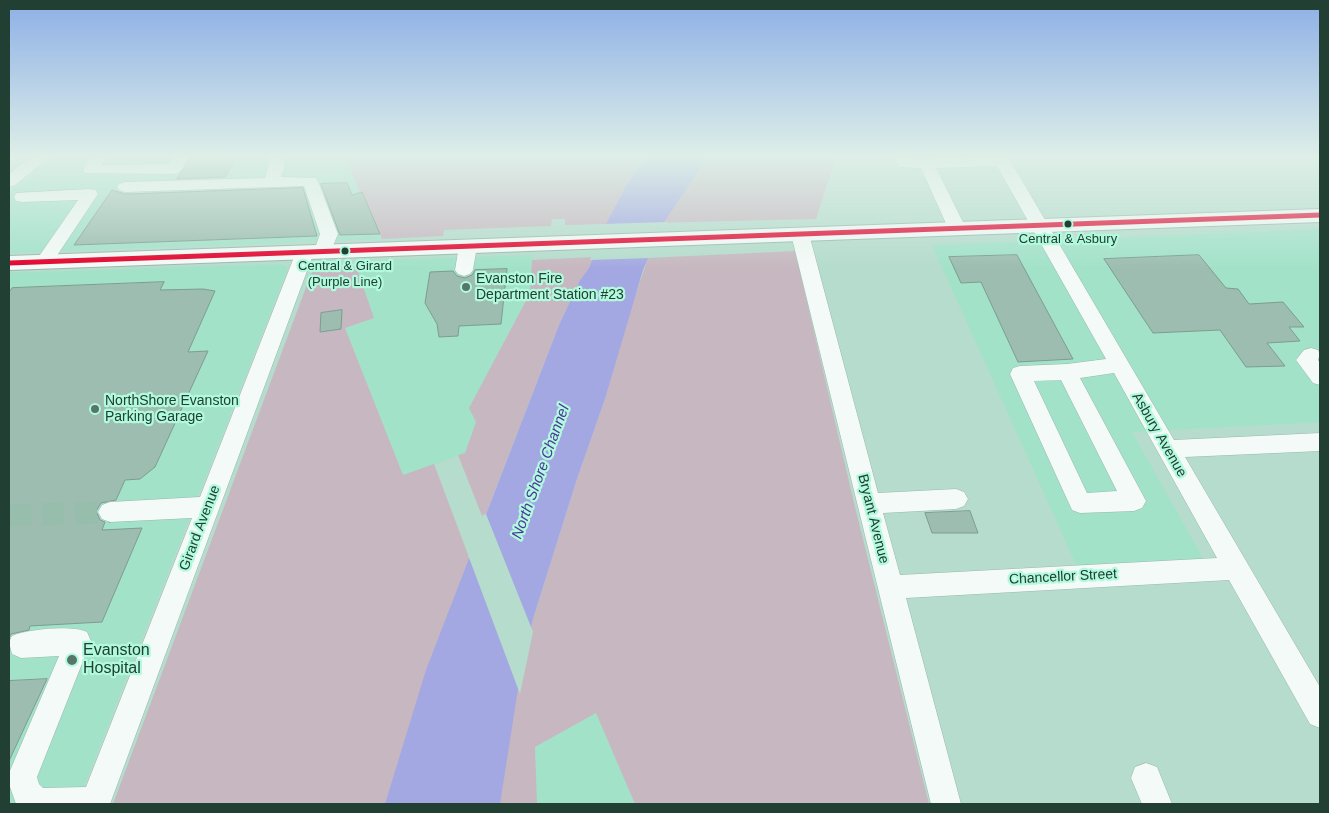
<!DOCTYPE html>
<style>
body{margin:0}
#map{position:relative;width:1329px;height:813px;overflow:hidden;background:#b5dccc;font-family:Helvetica,sans-serif}
canvas{display:block}
.frame{position:absolute;inset:0;border:10px solid #213f33;pointer-events:none}
</style>
<div id="map">
<canvas width="1329" height="813"></canvas>
<div class="frame"></div>
</div>
<script>
const g = document.querySelector('canvas').getContext('2d');
g.lineJoin = 'round';
function fillPath(path, color) {
  g.fillStyle = color;
  g.fill(path, 'evenodd');
}
function stroke(path, color, width, dash) {
  g.strokeStyle = color;
  g.lineWidth = width;
  g.lineCap = dash ? 'butt' : 'round';
  g.setLineDash(dash || []);
  g.stroke(path);
}
function write(font, color, halo, rows, align = 'center') {
  g.font = font + ' Helvetica,sans-serif';
  g.lineWidth = 4.5;
  g.setLineDash([]);
  g.textBaseline = 'middle';
  g.strokeStyle = halo;
  g.fillStyle = color;
  for (const [text, x, y, turn = 0] of rows) {
    g.save();
    g.translate(x, y);
    g.rotate((+turn || 0) * Math.PI / 180);
    g.textAlign = isNaN(turn) ? turn : align;
    if (halo) g.strokeText(text, 0, 0);
    g.fillText(text, 0, 0);
    g.restore();
  }
}
const built = new Path2D(`
 M56 155H362L393 226 379 230 382 239 9 253V192Z
 M1320 229V422L1132 432 1206 564 1079 571 932 245Z
 M532 255 530 292 469 408 476 422 465 453 403 476 345 328 374 318 354 261Z
 M282 264 287 267V270L77 804H9V273Z
 M596 713 635 804H537L535 747Z`);
const green = new Path2D(`
 M362 155H837L816 219 565 225V219H552L551 226 444 230 443 236 382 239 363 193H360L347 160Z
 M795 251 855 507 929 804H635L596 713 535 747 537 804H113L311 274 316 268 356 266 374 318 345 328 403 475 434 464 518 688 533 619 577 479 605 399 628 317 648 258Z
 M594 257 589 268 580 280 559 325 486 514 482 516 458 455 465 453 476 422 469 408 530 293 532 260Z`);
const water = new Path2D(`
 M649 155H709L664 222 643 270 605 399 577 479 533 619 518 689 500 804H385L426 670 559 325 580 280 589 268 606 224 629 181Z`);
const pier = new Path2D(`
 M668 222 651 258 590 260 603 224Z
 M486 514 533 632 520 694 468 555 483 515Z`);
const building = new Path2D(`
 M193 155H237L225 177 177 179Z
 M347 183 352 195 362 192 380 234 340 235 321 184Z
 M303 188 317 236 74 245 112 190 125 194Z
 M1017 255 1073 359 1018 362 981 282 961 283 949 257Z
 M1199 255 1226 288 1238 289 1249 304 1283 302 1304 327H1289L1300 341 1267 343 1285 366 1246 367 1220 330 1153 333 1104 259Z
 M507 269 501 324 459 326 458 336 439 337 437 324 425 303 430 272 453 271 457 276 465 278 472 275 475 270Z
 M164 282 160 290 203 289 215 291 188 352 208 351 155 467 140 479 125 480 116 500 101 503 96 511 100 520 105 522 102 530 142 528 102 622 30 626 29 630 11 634 9 638V292L12 288Z
 M342 310 341 329 320 332 321 313Z
 M970 511 978 533H932L925 513Z
 M47 679 9 761V681Z`);
const minorTunnel = new Path2D(`
 M9 515 110 512`);
const minor = new Path2D(`
 M34 155H52L15 185 9 187V174Z
 M94 155H112L101 165 169 164 175 155H191L180 172 174 174 85 173 83 170 88 160Z
 M267 155H283L285 165 281 177 316 178 318 181 338 234 329 255 323 257 317 255 314 251 320 234 304 186 125 192 119 190 117 187 119 184 125 182 265 178 269 165Z
 M892 155H908L910 159 1007 155 1174 440 1320 433V451L1185 457 1320 687V728L1310 724 1229 580 906 598 961 804H931L791 234 794 230 800 228 806 230 809 234 878 493 956 489 964 492 968 499 964 506 956 509 883 513 900 575 1217 558 1114 373 1080 378 1146 501 1142 508 1134 511 1080 513 1072 510 1010 374 1013 368 1020 366 1067 364 1106 359 997 166 936 168 966 228 963 232 957 233 951 232 948 228 921 168 899 167ZM1061 380 1117 491 1087 493 1034 381Z
 M90 189 96 190 98 194 50 266 44 268 38 266 35 262 78 200 22 202 16 201 14 197 16 193Z
 M468 240 474 242 477 246 473 270 470 274 464 276 458 274 455 270 459 246 462 242Z
 M305 246 311 248 314 252 110 804H16L9 784V773L59 656 21 658 12 654 9 642 12 636C29 629 71 625 87 632L91 641 37 777 39 784 43 788 86 787 192 518 110 522 102 519 98 512 102 505 110 502 200 497 296 252 299 248Z
 M1311 348 1318 350 1320 354 1318 360 1320 363V385L1313 383 1296 360 1304 350Z
 M1146 763 1157 767 1172 804H1142L1131 778 1135 767Z`);
const major = new Path2D(`
 M1320 209V222L9 270V256Z`);
const bus1 = new Path2D(`
 M9 263 1320 215`);
const markers = [
 [1068,224,4.5,"#213f33"],
 [345,251,4.5,"#213f33"],
 [466,287,5,"#557669"],
 [95,409,5,"#557669"],
 [72,660,6,"#557669"]
];
const busNames = [
 ["Central & Asbury",1068,239],
 ["Central & Girard",345,266],
 ["(Purple Line)",345,282]
];
const poiNames = [
 ["Evanston Fire",476,279],
 ["Department Station #23",476,295],
 ["NorthShore Evanston",105,401],
 ["Parking Garage",105,417]
];
const streetNames = [
 ["Asbury Avenue",1159,435,60],
 ["Bryant Avenue",873,519,76],
 ["Girard Avenue",200,528,-69],
 ["Chancellor Street",1063,577,-3]
];
const waterNames = [
 ["North Shore Channel",541,472,-70]
];
const nearPoinames = [
 ["Evanston",83,651],
 ["Hospital",83,669]
];
fillPath(built, '#a2e2c9');
fillPath(green, '#c7b7c0');
fillPath(water, '#a4a8e2');
fillPath(pier, '#b5dccc');
fillPath(building, '#9dbdb0');
stroke(building, '#7d9d91', 1);
stroke(minorTunnel, '#97bdad', 22, [22, 11]);
stroke(minor, '#99b8ac', 1);
stroke(major, '#99b8ac', 2);
fillPath(minor, '#f4faf7');
fillPath(major, '#f4faf7');
stroke(bus1, '#e4002b', 5);
const sky = g.createLinearGradient(0, 0, 0, 269);
sky.addColorStop(0, '#8dafe6');
sky.addColorStop(0.58, '#deefe8');
sky.addColorStop(1, '#deefe800');
g.fillStyle = sky;
g.fillRect(0, 0, 1329, 269);
for (const [x, y, r, color] of markers) {
  const dot = new Path2D();
  dot.arc(x, y, r, 0, 2 * Math.PI);
  g.fillStyle = color;
  g.fill(dot);
  stroke(dot, '#b1fadd', 2);
}
write('13px', '#213f33', '#b1fadd', busNames);
write('14px', '#213f33', '#b1fadd', poiNames, 'left');
write('14px', '#213f33', '#b1fadd', streetNames);
write('italic 15px', '#4c359b', '#b1fadd', waterNames);
write('16px', '#213f33', '#b1fadd', nearPoinames, 'left');
</script>
